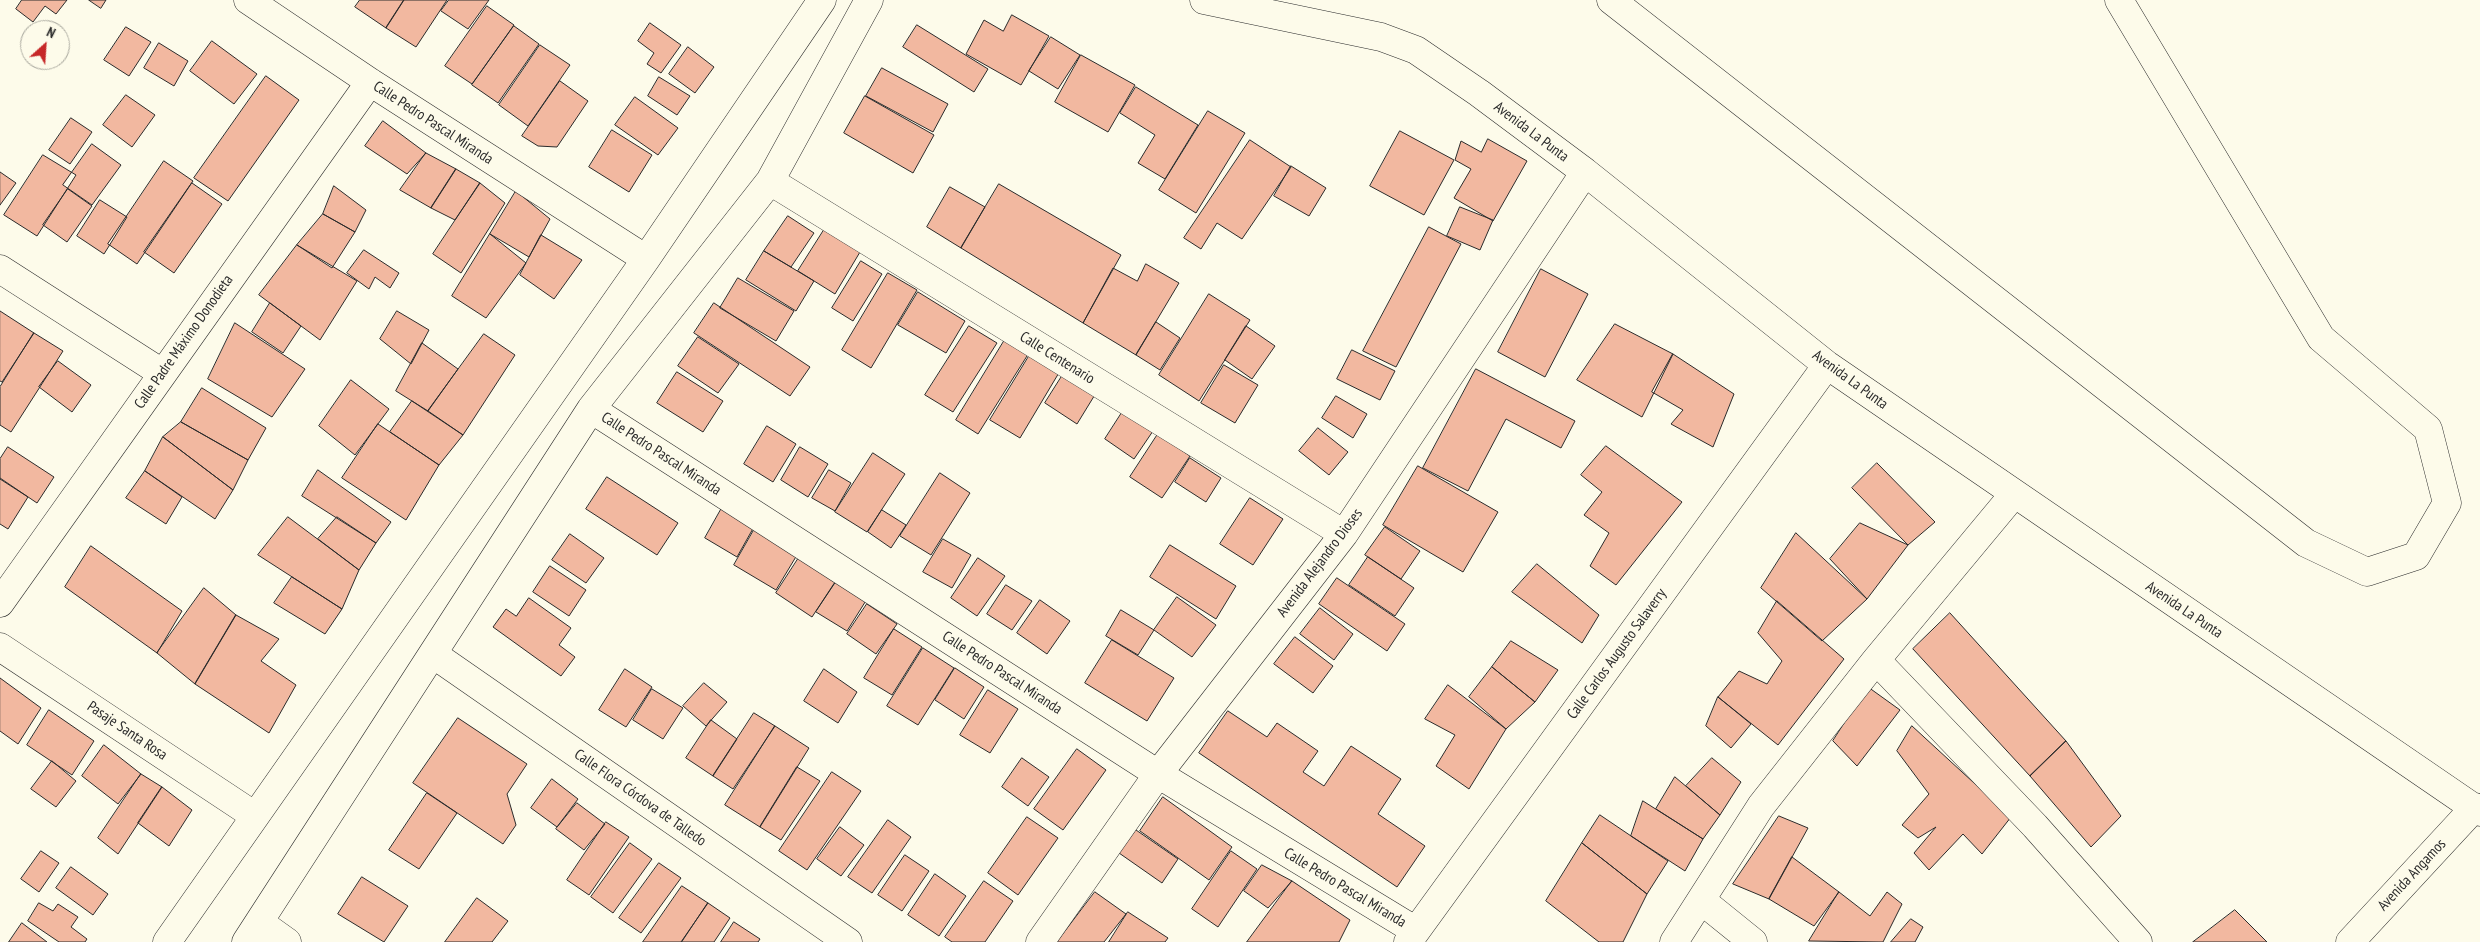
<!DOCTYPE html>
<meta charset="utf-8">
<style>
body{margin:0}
#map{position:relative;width:2480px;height:942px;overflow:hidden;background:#fdfbea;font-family:"PT Sans Narrow",sans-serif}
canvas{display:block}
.north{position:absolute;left:20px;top:20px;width:50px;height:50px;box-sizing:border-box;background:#fdfbea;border:1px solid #a9a89e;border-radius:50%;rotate:26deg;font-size:14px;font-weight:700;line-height:20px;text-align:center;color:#2b2b2b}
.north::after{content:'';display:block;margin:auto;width:18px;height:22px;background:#c62828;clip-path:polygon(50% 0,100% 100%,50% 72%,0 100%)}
</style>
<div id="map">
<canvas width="2480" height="942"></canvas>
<div class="north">N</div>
</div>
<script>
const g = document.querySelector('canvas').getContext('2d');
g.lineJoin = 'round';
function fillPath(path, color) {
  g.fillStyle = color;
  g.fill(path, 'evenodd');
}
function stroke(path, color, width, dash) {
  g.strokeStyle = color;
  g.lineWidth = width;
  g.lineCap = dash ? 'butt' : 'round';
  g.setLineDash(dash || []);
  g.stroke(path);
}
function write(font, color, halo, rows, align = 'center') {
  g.font = font + ' "PT Sans Narrow",sans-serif';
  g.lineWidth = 4;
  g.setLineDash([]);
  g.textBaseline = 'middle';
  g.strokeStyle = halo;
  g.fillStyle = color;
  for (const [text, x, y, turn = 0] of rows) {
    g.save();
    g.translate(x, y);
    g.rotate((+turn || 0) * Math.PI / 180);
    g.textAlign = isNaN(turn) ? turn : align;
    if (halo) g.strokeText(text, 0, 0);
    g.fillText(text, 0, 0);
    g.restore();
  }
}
const building = new Path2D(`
 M22 0H67L56 14 45 6 33 22 16 9Z
 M89 0H106L101 8Z
 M360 0H404L386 28 355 7Z
 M404 0H447L416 47 386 28Z
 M449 0H489L468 29 441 11Z
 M487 6 514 25 472 84 445 66Z
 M1012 15 1049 36 1021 85 966 54 984 20 1003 31Z
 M650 23 681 45 661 73 647 64 654 53 638 41Z
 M917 25 988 69 974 92 903 47Z
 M514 26 539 44 498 103 472 85Z
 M126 27 151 42 129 76 104 60Z
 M1051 37 1080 55 1058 89 1029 71Z
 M212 41 257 74 234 104 190 71Z
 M159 43 188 61 174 86 144 68Z
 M540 45 570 65 528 126 499 105Z
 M688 47 714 67 695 93 669 74Z
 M1081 55 1135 85 1108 132 1055 102Z
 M882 68 948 104 933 132 866 96Z
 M266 76 299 100 228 201 194 178Z
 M659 77 690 96 677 115 648 96Z
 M560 81 588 101 557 147 538 146 522 136Z
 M1136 87 1198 125 1165 179 1138 163 1155 135 1120 113Z
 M126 95 155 115 132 147 103 125Z
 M865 96 934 135 913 173 844 133Z
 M635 97 678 128 658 155 615 125Z
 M1208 111 1245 133 1196 213 1159 190Z
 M71 118 92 132 70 164 49 150Z
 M383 121 426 153 407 174 365 146Z
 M612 130 652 155 629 192 589 167Z
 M1400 131 1454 160 1424 215 1370 186Z
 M1488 139 1527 161 1493 221 1454 198 1471 169 1455 160 1461 141 1481 152Z
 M1250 140 1291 167 1242 239 1217 223 1201 249 1184 238Z
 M92 144 121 165 92 205 63 185Z
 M426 153 456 169 431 208 400 190Z
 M43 155 76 175 37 236 4 215Z
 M164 161 193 181 137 264 108 244Z
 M1291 166 1326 188 1309 216 1274 196Z
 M456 169 480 183 455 220 431 208Z
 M0 172 16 183 0 205Z
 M192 183 222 204 174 273 144 252Z
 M480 183 505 203 461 273 433 254Z
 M999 184 1121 255 1083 323 961 248Z
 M334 186 366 210 355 232 323 214Z
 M950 187 985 207 961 248 927 227Z
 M68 189 92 206 67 242 43 225Z
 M516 191 550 219 529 257 490 234Z
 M100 200 127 217 104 254 77 236Z
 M1460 207 1493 220 1480 250 1447 236Z
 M323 214 355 232 332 268 297 245Z
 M788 216 814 233 791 267 764 251Z
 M1429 227 1461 244 1396 367 1363 351Z
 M824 230 860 252 835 294 798 271Z
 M490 234 526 263 486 318 452 296Z
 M541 235 582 260 554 299 520 275Z
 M297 245 357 281 320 340 259 295Z
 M364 250 399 273 390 288 375 277 369 289 347 273Z
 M764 251 814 281 796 311 746 280Z
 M861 261 882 274 853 321 832 308Z
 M1146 264 1179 283 1136 355 1083 323 1113 268 1137 281Z
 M1541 269 1588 294 1545 377 1498 352Z
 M888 273 917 290 871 368 842 350Z
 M738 278 794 311 776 341 720 308Z
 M918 292 965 321 946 353 898 325Z
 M1209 294 1250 320 1199 401 1159 375Z
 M270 303 301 326 283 353 252 332Z
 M714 303 810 367 790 396 694 333Z
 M0 311 34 333 2 382 0 381Z
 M397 311 429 330 411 364 380 339Z
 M1156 322 1180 338 1160 370 1136 355Z
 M235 323 305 369 272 417 208 379Z
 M1615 324 1673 354 1642 417 1577 380Z
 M969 326 997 343 953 412 925 395Z
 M1246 326 1275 346 1252 379 1225 360Z
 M34 333 63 351 11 432 0 425V387Z
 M1009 333 1032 348 978 434 956 420Z
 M484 334 515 355 463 435 428 411Z
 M698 337 739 364 718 393 678 366Z
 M422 343 458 369 428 411 396 391Z
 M1352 350 1395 371 1380 400 1337 379Z
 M1031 353 1060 371 1020 438 990 420Z
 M1673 354 1734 394 1713 447 1671 424 1683 410 1652 392Z
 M58 361 91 385 72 412 39 387Z
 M1224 365 1258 385 1235 423 1201 403Z
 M1476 369 1575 421 1561 448 1506 419 1468 491 1423 468Z
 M677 372 723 401 703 432 657 403Z
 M1064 373 1096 393 1077 424 1045 403Z
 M351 380 389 409 355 455 319 426Z
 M202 388 266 428 248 460 181 422Z
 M1336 396 1367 414 1353 438 1322 418Z
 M412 401 463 435 439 465 390 432Z
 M1123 411 1153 431 1134 459 1105 439Z
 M181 422 248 460 233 490 163 437Z
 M378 424 439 465 406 520 342 478Z
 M767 426 796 444 773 482 744 464Z
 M1318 428 1348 452 1329 475 1299 451Z
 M1158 434 1190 456 1162 498 1130 477Z
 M163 437 233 490 215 519 145 471Z
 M1606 446 1682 502 1616 585 1590 566 1609 533 1584 515 1602 492 1581 475Z
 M8 447 54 477 37 503 0 478V459Z
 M800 447 828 464 808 497 781 480Z
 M873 453 905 474 867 532 835 512Z
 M1190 458 1221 478 1206 502 1175 482Z
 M1877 463 1935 522 1908 545 1852 488Z
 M1418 466 1498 512 1463 572 1383 525Z
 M318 470 391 522 376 543 302 496Z
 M829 470 851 483 835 511 812 498Z
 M145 471 182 497 166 524 126 498Z
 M940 473 970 493 931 555 900 536Z
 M607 477 678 523 657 555 586 509Z
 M0 479 28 497 8 529 0 524Z
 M1250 498 1283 519 1253 565 1220 544Z
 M723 506 755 525 737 557 705 538Z
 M882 510 906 525 891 548 868 532Z
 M288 517 359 570 342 609 258 555Z
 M337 517 376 543 359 570 318 539Z
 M1860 523 1908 545 1867 599 1830 559Z
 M1385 527 1420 551 1401 579 1365 555Z
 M754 530 797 555 776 590 734 565Z
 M1796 533 1867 599 1822 641 1761 588Z
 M570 534 604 558 586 583 552 560Z
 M943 539 971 555 952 588 923 572Z
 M1170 545 1236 586 1216 619 1150 577Z
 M91 546 182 611 157 653 65 587Z
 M800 556 837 579 812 617 776 593Z
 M1368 557 1414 588 1395 616 1349 585Z
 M978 558 1005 576 977 616 951 598Z
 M1537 564 1599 615 1582 643 1512 592Z
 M550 566 586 590 569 616 533 592Z
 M292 577 342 609 325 634 274 603Z
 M1337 578 1405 624 1387 651 1319 604Z
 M838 579 867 599 847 631 816 612Z
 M1006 585 1032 601 1012 630 987 614Z
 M204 588 236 615 195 684 157 653Z
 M1177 597 1216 625 1192 657 1154 630Z
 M529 598 571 628 559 645 575 657 561 676 493 627 506 609 516 616Z
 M1040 600 1070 621 1047 654 1017 633Z
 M1777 601 1844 659 1778 745 1718 697 1739 671 1767 684 1782 661 1758 633Z
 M867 604 897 624 876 654 847 634Z
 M1320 608 1353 634 1334 660 1300 634Z
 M1121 610 1154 630 1138 655 1106 636Z
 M1950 613 2066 741 2030 776 1913 649Z
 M236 615 279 639 261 661 296 685 269 733 195 684Z
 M894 629 922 647 892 695 864 678Z
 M1295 637 1333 666 1313 693 1274 664Z
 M1112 640 1174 678 1147 721 1085 683Z
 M1511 641 1558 670 1535 702 1492 667Z
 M923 648 954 668 918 725 887 706Z
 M1492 667 1535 702 1506 729 1469 697Z
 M955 668 984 687 964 719 935 700Z
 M625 669 652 687 626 727 599 710Z
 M824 669 857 692 838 723 804 701Z
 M0 678 41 708 18 744 0 731Z
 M704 683 727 702 706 726 683 706Z
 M1448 685 1506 729 1469 789 1436 766 1455 735 1425 719Z
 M1868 687 1900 710 1857 766 1833 741Z
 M652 689 683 708 663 739 633 720Z
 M988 690 1018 709 990 753 960 735Z
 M1718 697 1751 724 1731 748 1706 726Z
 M49 710 94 741 72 775 27 745Z
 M1228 711 1267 737 1277 723 1318 751 1303 772 1324 786 1351 746 1401 779 1378 814 1425 846 1397 887 1199 753Z
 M754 713 775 726 733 789 713 776Z
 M458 718 527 764 507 794 516 825 503 844 413 783Z
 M711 720 737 739 713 776 686 758Z
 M775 726 809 748 760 827 725 805Z
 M1912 726 2011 817 1982 854 1963 834 1929 870 1914 853 1936 827 1918 838 1902 825 1929 794 1897 751Z
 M2066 741 2121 816 2091 847 2030 776Z
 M104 745 141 774 118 804 82 776Z
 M1077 749 1106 770 1063 830 1034 809Z
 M1022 758 1049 777 1028 806 1002 787Z
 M1712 758 1741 782 1720 815 1686 786Z
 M52 761 76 781 56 807 31 789Z
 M797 767 820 781 781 840 760 827Z
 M832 772 861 791 807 870 779 851Z
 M141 774 162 787 118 854 98 838Z
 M1675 777 1720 815 1703 839 1656 809Z
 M552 779 578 799 557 827 531 808Z
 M162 787 192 810 169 846 138 823Z
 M427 793 457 813 419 869 389 850Z
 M1163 797 1232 847 1209 880 1140 831Z
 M1643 801 1703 839 1685 871 1631 836Z
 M577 803 605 824 584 850 556 829Z
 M1600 815 1668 861 1647 894 1582 843Z
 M1779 816 1808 828 1769 899 1733 884Z
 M1027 817 1058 838 1018 895 988 873Z
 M888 820 911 837 872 893 848 877Z
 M606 822 629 837 589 895 567 880Z
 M840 827 864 845 841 876 817 859Z
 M1136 830 1178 859 1162 883 1119 853Z
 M630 843 652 859 613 913 591 897Z
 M1582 843 1647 894 1623 942H1599L1546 901Z
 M41 851 59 863 39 892 21 879Z
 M1231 851 1257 869 1218 927 1192 909Z
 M905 855 929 871 902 911 878 895Z
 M1792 857 1839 892 1814 926 1769 899Z
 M659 863 681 878 641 933 619 918Z
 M1262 865 1292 881 1268 908 1244 891Z
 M71 867 108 894 93 915 56 888Z
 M935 874 966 896 939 936 908 915Z
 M362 877 408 906 384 942 338 914Z
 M984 881 1013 901 985 942H952L945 937Z
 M1292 881 1350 920 1339 942H1247Z
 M682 886 708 903 681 942H643Z
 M1095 892 1126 914 1104 942H1057Z
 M1839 892 1870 916 1887 892 1902 904 1883 942 1809 941Z
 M477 898 508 921 492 942H445Z
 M39 903 53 911 58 904 78 917 71 927 87 939 85 942H59L28 921Z
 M708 903 730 918 714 942H682Z
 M2235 910 2267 942H2193Z
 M1128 912 1168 938 1165 942H1109Z
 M1911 919 1923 927 1915 942H1891Z
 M734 922 760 939 758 942H721Z
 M22 923 47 942H9Z`);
const minor = new Path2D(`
 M248 0 370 82 646 259
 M1204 0 1381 37 1416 50 1479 93 1585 172 1827 365 2480 812
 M1611 0 2306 543 2367 572 2416 556 2447 503 2428 429 2321 338 2119 0
 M770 181 1344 534
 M0 269 162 373
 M591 409 1158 774 1416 931
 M0 603 370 82
 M0 647 255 816
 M433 654 848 942
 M1876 660 2035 826 2138 942
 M1701 900 1753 942
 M259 922 287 942
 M167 942 646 259 822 0
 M246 942 591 409 770 181 869 0
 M1040 942 1158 774 1344 534 1585 172
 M1408 942 1827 365
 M1674 942 1761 806 1876 660 2014 494
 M2350 942 2475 807`);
const streetNames = [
 ["Calle Pedro Pascal Miranda",433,123,33],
 ["Avenida La Punta",1531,132,37],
 ["Calle Padre Máximo Donodieta",184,342,-55],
 ["Calle Centenario",1057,358,32],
 ["Avenida La Punta",1850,380,36],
 ["Calle Pedro Pascal Miranda",661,454,33],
 ["Avenida Alejandro Dioses",1320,563,-53],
 ["Avenida La Punta",2184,610,34],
 ["Calle Carlos Augusto Salaverry",1617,654,-54],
 ["Calle Pedro Pascal Miranda",1002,673,33],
 ["Pasaje Santa Rosa",127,731,34],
 ["Calle Flora Córdova de Talledo",640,798,35],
 ["Avenida Angamos",2412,875,-47],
 ["Calle Pedro Pascal Miranda",1345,888,31]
];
fillPath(building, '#f2b8a0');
stroke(building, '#2b2b2b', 1);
stroke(minor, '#2b2b2b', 29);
stroke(minor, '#fdfbea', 28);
write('15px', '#2b2b2b', '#fdfbea', streetNames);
</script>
